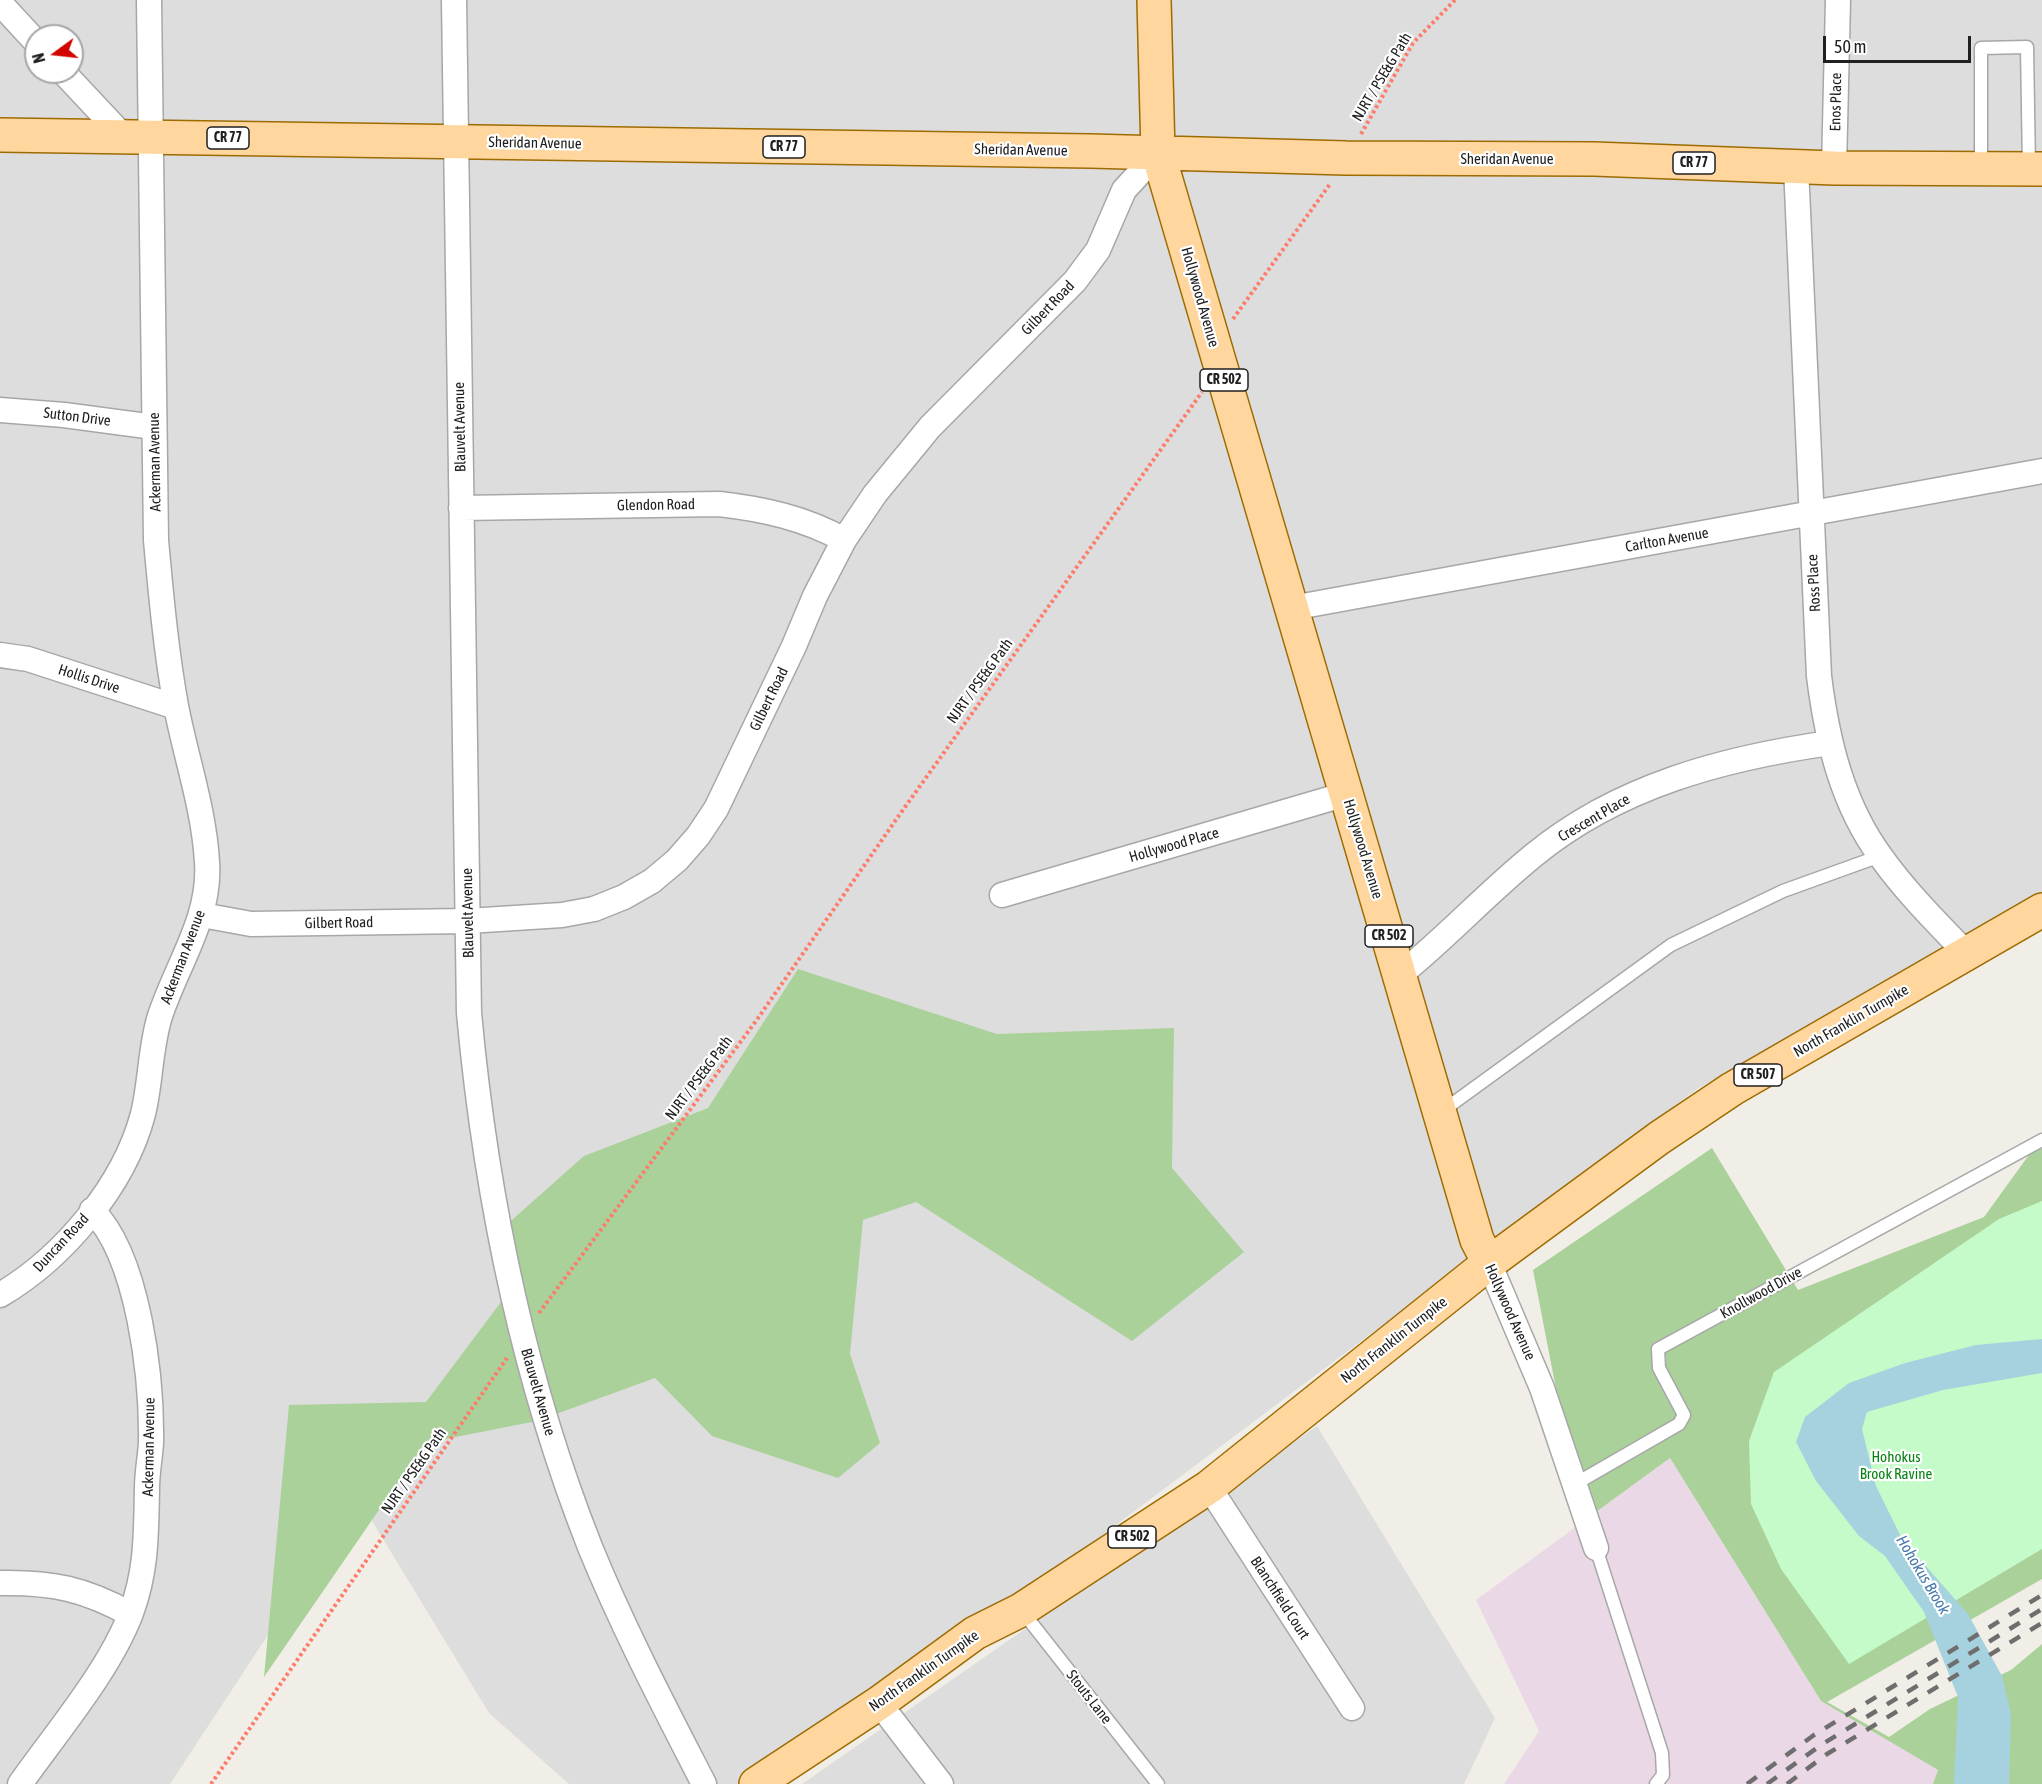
<!DOCTYPE html>
<style>
body{margin:0}
#map{position:relative;width:2042px;height:1784px;overflow:hidden;background:#f1eee7;font-family:"Asap Condensed",sans-serif}
canvas{display:block}
.north{position:absolute;left:24px;top:24px;width:60px;height:60px;box-sizing:border-box;background:#fff;border:2px solid #a6a6a6;border-radius:50%;rotate:255deg;font-size:16px;font-weight:700;line-height:24px;text-align:center;color:#202020}
.north::after{content:'';display:block;margin:auto;width:21px;height:27px;background:#d10200;clip-path:polygon(50% 0,100% 100%,50% 72%,0 100%)}
.scale{position:absolute;left:1823px;top:36px;width:148px;height:27px;box-sizing:border-box;border:3px solid #202020;border-top:0;padding-left:8px;font-size:18px;line-height:21px;white-space:nowrap;color:#202020;-webkit-text-stroke:4px #fff;paint-order:stroke}
</style>
<div id="map">
<canvas width="2042" height="1784"></canvas>
<div class="north">N</div>
<div class="scale">50 m</div>
</div>
<script>
const g = document.querySelector('canvas').getContext('2d');
g.lineJoin = 'round';
function fillPath(path, color) {
  g.fillStyle = color;
  g.fill(path, 'evenodd');
}
function stroke(path, color, width, dash) {
  g.strokeStyle = color;
  g.lineWidth = width;
  g.lineCap = dash ? 'butt' : 'round';
  g.setLineDash(dash || []);
  g.stroke(path);
}
function write(font, color, halo, rows, align = 'center') {
  g.font = font + ' "Asap Condensed",sans-serif';
  g.lineWidth = 4.5;
  g.setLineDash([]);
  g.textBaseline = 'middle';
  g.strokeStyle = halo;
  g.fillStyle = color;
  for (const [text, x, y, turn = 0] of rows) {
    g.save();
    g.translate(x, y);
    g.rotate((+turn || 0) * Math.PI / 180);
    g.textAlign = isNaN(turn) ? turn : align;
    if (halo) g.strokeText(text, 0, 0);
    g.fillText(text, 0, 0);
    g.restore();
  }
}
const residential = new Path2D(`
 M0 0H2042V895L1697 1089 1092 1543 749 1784H569L489 1713 358 1498 170 1784H0ZM36 36H72V72H36Z
 M1317 1426 1495 1718 1464 1784H802Z`);
const industrial = new Path2D(`
 M1670 1458 1821 1701 1938 1770 1933 1784H1504L1539 1731 1476 1600Z`);
const forest = new Path2D(`
 M798 969 997 1034 1174 1028 1172 1168 1244 1252 1132 1341 916 1202 863 1220 850 1354 880 1443 838 1478 712 1436 655 1378 537 1421 425 1443 264 1677 289 1405 426 1402 501 1302 495 1235 584 1156 708 1108Z
 M2042 1137V1579L1827 1702 1889 1737 1930 1709 2011 1670 2042 1644V1784H1933L1938 1770 1821 1701 1670 1458 1596 1512 1558 1399 1533 1270 1712 1148 1798 1290 1984 1217Z`);
const park = new Path2D(`
 M2042 1201V1549L1849 1664 1781 1569 1751 1504 1749 1441 1774 1372 1999 1219Z`);
const water = new Path2D(`
 M2042 1339V1373L1943 1390 1867 1412 1862 1429 1876 1486 1902 1539 1968 1614 2002 1676 2011 1714 2009 1784H1954L1958 1697 1924 1612 1885 1556 1859 1536 1816 1481 1796 1442 1805 1417 1849 1383 1905 1363 1976 1345Z`);
const path = new Path2D(`
 M1361 134 1413 43 1455 0
 M1233 319 1330 184
 M539 1313 756 1021 900 814 1202 392
 M211 1784 507 1358`);
const lane = new Path2D(`
 M1981 169V48L2027 47 2029 168
 M1441 1112 1671 945 1783 891 1880 856
 M1575 1484 1679 1424 1684 1415 1659 1368 1658 1349 2042 1140
 M1596 1548 1662 1753 1663 1775 1656 1784
 M1022 1611 1158 1784`);
const street = new Path2D(`
 M454 0 469 1013C486 1197 522 1375 590 1547 623 1628 664 1706 704 1784
 M0 3 36 42
 M63 72 123 136
 M1796 167 1819 676C1827 740 1842 804 1881 857 1906 892 1937 923 1967 954
 M1834 168 1838 0
 M0 410 64 415 154 427
 M461 508 719 504C763 509 805 518 844 540
 M1292 608 2042 471
 M0 655 28 659 176 707
 M1002 895 1346 794
 M202 915 251 924 468 921 562 915 594 909 624 897 652 881 677 860 698 836 716 809 794 646 815 596 844 540 875 494 930 427 1075 281 1098 250 1124 190 1158 153
 M1401 974C1447 937 1487 893 1534 855 1618 786 1724 758 1830 743
 M1489 1263 1542 1388 1596 1548
 M0 1295C63 1258 124 1186 143 1114 151 1082 150 1047 160 1016 177 964 211 918 207 862 204 809 186 758 176 706 166 651 161 595 156 540L149 0
 M1209 1487 1352 1708
 M0 1583C52 1582 85 1589 130 1614
 M879 1703 941 1784
 M20 1784C56 1733 109 1671 131 1613 147 1570 146 1533 147 1488 147 1473 150 1458 151 1443 152 1378 139 1257 92 1210`);
const primary = new Path2D(`
 M1154 0 1158 153 1477 1240 1489 1263
 M0 135 1090 151 1346 158 1594 159 1834 168 2042 169
 M756 1784 879 1703 975 1633 1021 1610 1209 1487 1489 1263 1659 1138 1732 1089 2042 910`);
const rail = new Path2D(`
 M1747 1784 1814 1735 2042 1595
 M1767 1784 1821 1745 2042 1609
 M1787 1784 1827 1754 2042 1623`);
const shields = [
 [228,138,42],
 [784,147,42],
 [1694,163,42],
 [1224,380,48],
 [1389,936,48],
 [1758,1075,48],
 [1132,1537,48]
];
const shieldNames = [
 ["CR 77",228,138],
 ["CR 77",784,147],
 ["CR 77",1694,163],
 ["CR 502",1224,380],
 ["CR 502",1389,936],
 ["CR 507",1758,1075],
 ["CR 502",1132,1537]
];
const streetNames = [
 ["NJRT / PSE&G Path",1382,77,-59],
 ["Enos Place",1836,102,-89],
 ["Sheridan Avenue",535,143,1],
 ["Sheridan Avenue",1021,150,1],
 ["Sheridan Avenue",1507,159],
 ["Hollywood Avenue",1200,297,74],
 ["Gilbert Road",1048,308,-46],
 ["Sutton Drive",77,417,7],
 ["Blauvelt Avenue",460,427,-91],
 ["Ackerman Avenue",155,462,-91],
 ["Glendon Road",656,505,-1],
 ["Carlton Avenue",1667,540,-10],
 ["Ross Place",1814,583,-93],
 ["Hollis Drive",89,679,18],
 ["NJRT / PSE&G Path",980,681,-54],
 ["Gilbert Road",769,699,-64],
 ["Crescent Place",1594,818,-30],
 ["Hollywood Place",1174,845,-16],
 ["Hollywood Avenue",1363,849,73],
 ["Blauvelt Avenue",468,913,-91],
 ["Gilbert Road",339,923,-1],
 ["Ackerman Avenue",183,957,-69],
 ["North Franklin Turnpike",1851,1021,-30],
 ["NJRT / PSE&G Path",699,1078,-53],
 ["Duncan Road",61,1243,-47],
 ["Knollwood Drive",1761,1293,-29],
 ["Hollywood Avenue",1510,1312,66],
 ["North Franklin Turnpike",1394,1340,-38],
 ["Blauvelt Avenue",538,1392,74],
 ["Ackerman Avenue",149,1447,-89],
 ["NJRT / PSE&G Path",414,1471,-55],
 ["Blanchfield Court",1280,1598,57],
 ["North Franklin Turnpike",924,1671,-35],
 ["Stouts Lane",1089,1697,52]
];
const parkNames = [
 ["Hohokus",1896,1457],
 ["Brook Ravine",1896,1474]
];
const waterNames = [
 ["Hohokus Brook",1923,1575,59]
];
fillPath(residential, '#dedddd');
fillPath(industrial, '#ead8e7');
fillPath(forest, '#aad19a');
fillPath(park, '#c4fbc9');
fillPath(water, '#a6d2e0');
stroke(lane, '#a7a7a7', 15);
stroke(street, '#a7a7a7', 27);
stroke(primary, '#9d6b00', 36);
stroke(path, '#fe7c6b', 4, [3, 3]);
stroke(lane, '#fff', 12);
stroke(street, '#fff', 24);
stroke(primary, '#fed69e', 33);
stroke(rail, '#6e6e6e', 4.5, [12, 12]);
for (const [x, y, w] of shields) {
  const box = new Path2D();
  box.roundRect(x - w / 2, y - 11, w, 22, 4.5);
  g.fillStyle = '#fff';
  g.fill(box);
  stroke(box, '#202020', 1.5);
}
write('bold 14px', '#202020', null, shieldNames);
write('15px', '#202020', '#fff', streetNames);
write('15px', '#098414', '#fff', parkNames);
write('italic 16px', '#4678ac', '#fff', waterNames);
</script>
